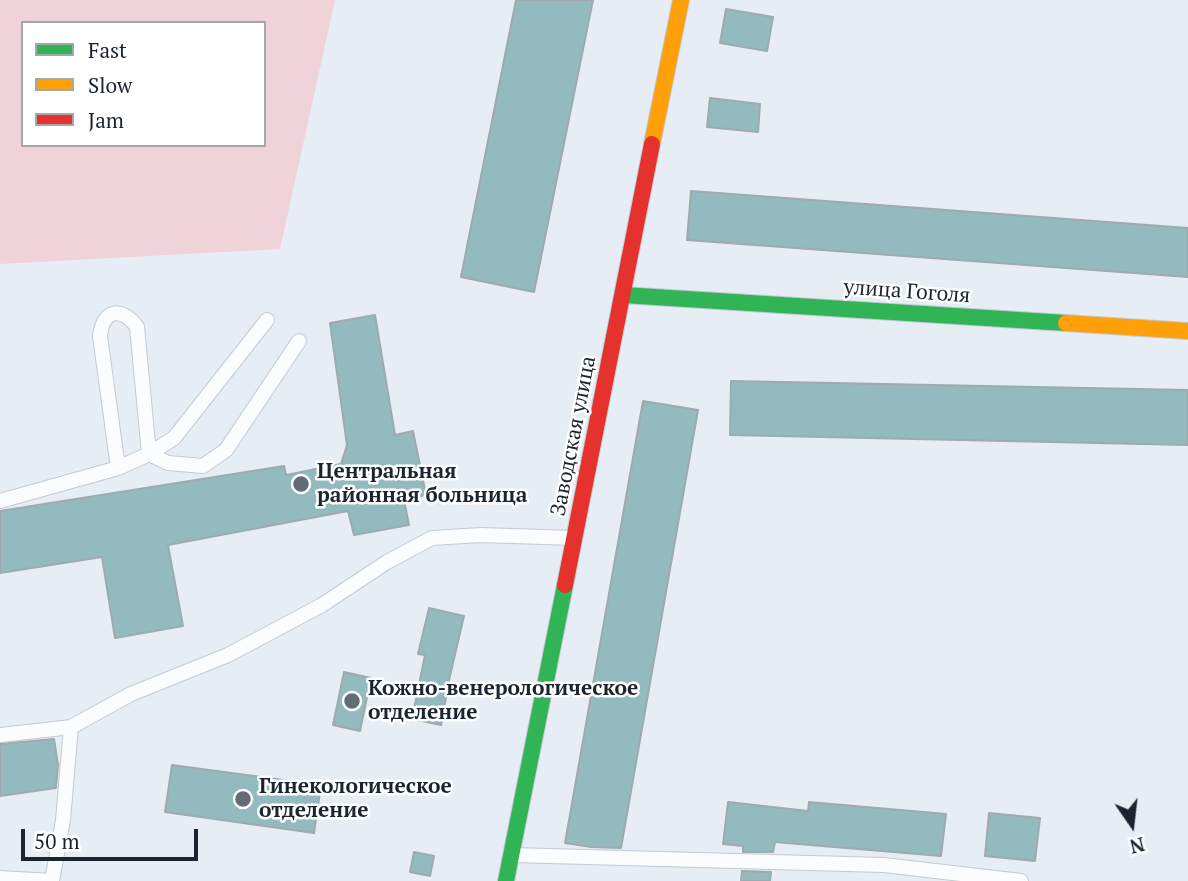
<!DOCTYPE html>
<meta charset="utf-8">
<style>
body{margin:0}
#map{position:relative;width:1188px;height:881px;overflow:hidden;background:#e7edf5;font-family:"PT Serif",serif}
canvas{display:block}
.legend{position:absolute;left:21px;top:21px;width:245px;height:126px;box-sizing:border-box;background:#fff;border:2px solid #a4a8ad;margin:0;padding:9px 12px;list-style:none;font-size:21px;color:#1b2532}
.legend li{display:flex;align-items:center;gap:14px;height:35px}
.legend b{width:35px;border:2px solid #a4a8ad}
.north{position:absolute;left:1097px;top:790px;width:70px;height:70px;-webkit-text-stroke:5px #fff;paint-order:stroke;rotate:166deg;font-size:19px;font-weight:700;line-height:28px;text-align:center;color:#1b2532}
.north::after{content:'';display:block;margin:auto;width:24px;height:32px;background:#1b2532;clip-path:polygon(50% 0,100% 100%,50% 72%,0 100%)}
.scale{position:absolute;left:21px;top:829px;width:177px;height:32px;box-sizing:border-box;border:4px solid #1b2532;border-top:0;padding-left:9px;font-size:21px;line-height:24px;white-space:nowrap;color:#1b2532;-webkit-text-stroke:5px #fff;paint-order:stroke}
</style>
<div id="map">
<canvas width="1188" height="881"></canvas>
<ul class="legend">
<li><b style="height:9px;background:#30b455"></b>Fast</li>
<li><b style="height:9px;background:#ff9f0a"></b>Slow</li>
<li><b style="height:9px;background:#e5322d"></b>Jam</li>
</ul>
<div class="north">N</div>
<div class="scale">50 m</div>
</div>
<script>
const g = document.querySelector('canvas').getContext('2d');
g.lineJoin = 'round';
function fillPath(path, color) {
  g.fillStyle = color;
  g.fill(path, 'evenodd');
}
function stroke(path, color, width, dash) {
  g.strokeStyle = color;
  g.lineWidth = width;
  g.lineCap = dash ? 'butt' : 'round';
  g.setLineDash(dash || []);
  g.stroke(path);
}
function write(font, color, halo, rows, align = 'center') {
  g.font = font + ' "PT Serif",serif';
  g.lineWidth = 5;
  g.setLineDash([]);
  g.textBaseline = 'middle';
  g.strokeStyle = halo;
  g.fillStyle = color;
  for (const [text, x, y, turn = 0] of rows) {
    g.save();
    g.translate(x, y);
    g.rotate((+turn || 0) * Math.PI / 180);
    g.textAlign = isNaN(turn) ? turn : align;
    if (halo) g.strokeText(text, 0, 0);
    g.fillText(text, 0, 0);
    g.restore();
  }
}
const green = new Path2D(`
 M0 0H335L280 249 0 264ZM23 23H264V145H23Z`);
const building = new Path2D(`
 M516 0H593L534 292 461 277Z
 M726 9 773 17 767 51 720 43Z
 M710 98 760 104 758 132 707 127Z
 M691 191 1188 228V277L687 240Z
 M375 315 395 435 413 431 426 495 404 500 409 525 354 535 348 511 168 545 183 626 115 638 102 557 0 573V511L284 466 286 475 341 464 347 445 330 323Z
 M731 381 1188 390V445L730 435Z
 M643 401 698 410 621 848 591 847 565 843Z
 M429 608 464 616 449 680 441 725 412 719 425 655 418 654Z
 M344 672 371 678 360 731 333 725Z
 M54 739 58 765 56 788 0 796V744Z
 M172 765 321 785 314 833 165 812Z
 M728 802 808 811 809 802 946 814 941 856 775 842 773 852H743V846L723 844Z
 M989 813 1040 818 1035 861 985 856Z
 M414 852 434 856 430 876 410 872Z
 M742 871 771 872 770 881H741Z`);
const lane = new Path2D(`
 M118 468 100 336C103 309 122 306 137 327L149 454 168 463 203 466 226 450 299 341
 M0 501 118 468 149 454 174 438 267 320
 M0 735 71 727
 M512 855 884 865 1021 881
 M0 878 52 881
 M52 881 63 820 71 727 131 694 228 655 322 605 387 562 432 538 481 535 574 538`);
const fast = new Path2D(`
 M623 295 1066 323
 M506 881 565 585`);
const slow = new Path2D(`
 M652 144 681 0
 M1066 323 1188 331`);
const jam = new Path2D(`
 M565 585 652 144`);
const markers = [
 [301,484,9,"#626b76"],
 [352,701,9,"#626b76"],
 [243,799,9,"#626b76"]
];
const streetNames = [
 ["улица Гоголя",907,292,4],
 ["Заводская улица",574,436,-79]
];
const poiNames = [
 ["Центральная",317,472],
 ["районная больница",317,496],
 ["Кожно-венерологическое",368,689],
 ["отделение",368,713],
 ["Гинекологическое",259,787],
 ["отделение",259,811]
];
fillPath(green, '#efd3d8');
fillPath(building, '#93babe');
stroke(building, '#9daaae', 2);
stroke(lane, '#c2cad4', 16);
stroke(fast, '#c2cad4', 18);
stroke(slow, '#c2cad4', 18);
stroke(jam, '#c2cad4', 18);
stroke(lane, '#fbfcfe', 14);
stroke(fast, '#30b455', 16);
stroke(slow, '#ff9f0a', 16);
stroke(jam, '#e5322d', 16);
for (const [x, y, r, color] of markers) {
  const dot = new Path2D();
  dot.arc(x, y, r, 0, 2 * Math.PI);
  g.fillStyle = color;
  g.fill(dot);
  stroke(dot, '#fff', 2.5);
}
write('21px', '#1b2532', '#fff', streetNames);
write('bold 21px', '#1b2532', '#fff', poiNames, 'left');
</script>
